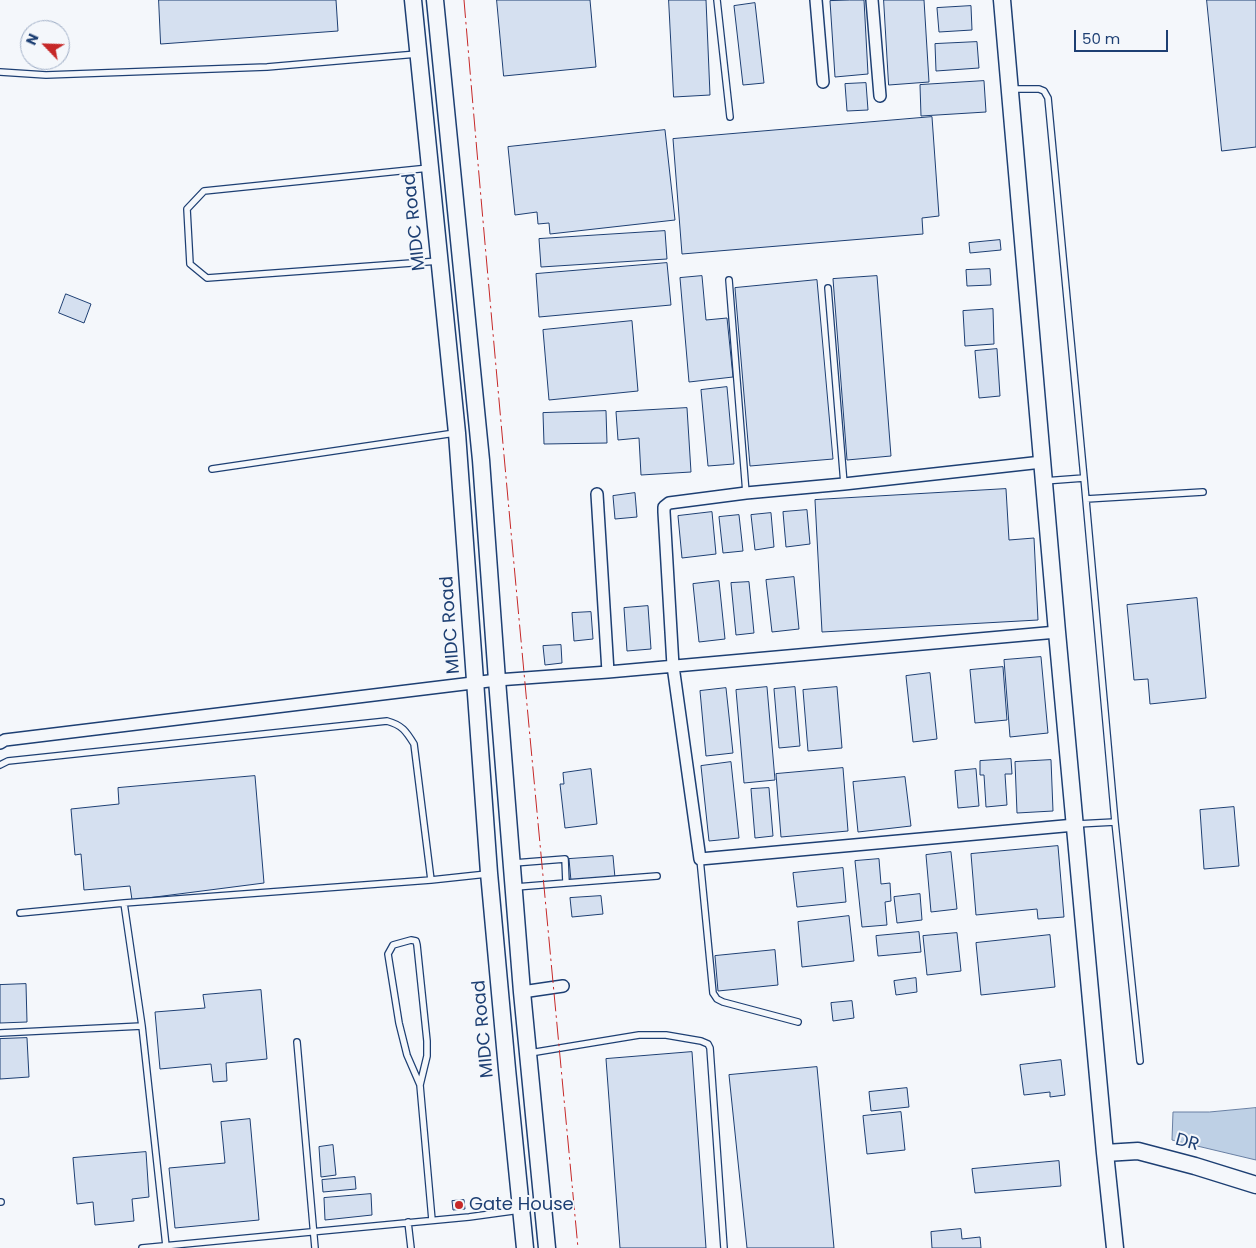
<!DOCTYPE html>
<style>
body{margin:0}
#map{position:relative;width:1256px;height:1248px;overflow:hidden;background:#f4f7fb;font-family:Poppins,sans-serif}
canvas{display:block}
.north{position:absolute;left:20px;top:20px;width:50px;height:50px;box-sizing:border-box;background:#f4f7fb;border:1px solid #9eadc5;border-radius:50%;rotate:294deg;font-size:14px;font-weight:700;line-height:20px;text-align:center;color:#1d3f73}
.north::after{content:'';display:block;margin:auto;width:18px;height:22px;background:#c62828;clip-path:polygon(50% 0,100% 100%,50% 72%,0 100%)}
.scale{position:absolute;left:1074px;top:30px;width:94px;height:22px;box-sizing:border-box;border:2px solid #1d3f73;border-top:0;padding-left:6px;font-size:15px;line-height:18px;white-space:nowrap;color:#1d3f73;-webkit-text-stroke:4px #f4f7fb;paint-order:stroke}
</style>
<div id="map">
<canvas width="1256" height="1248"></canvas>
<div class="north">N</div>
<div class="scale">50 m</div>
</div>
<script>
const g = document.querySelector('canvas').getContext('2d');
g.lineJoin = 'round';
function fillPath(path, color) {
  g.fillStyle = color;
  g.fill(path, 'evenodd');
}
function stroke(path, color, width, dash) {
  g.strokeStyle = color;
  g.lineWidth = width;
  g.lineCap = dash ? 'butt' : 'round';
  g.setLineDash(dash || []);
  g.stroke(path);
}
function write(font, color, halo, rows, align = 'center') {
  g.font = font + ' Poppins,sans-serif';
  g.lineWidth = 4;
  g.setLineDash([]);
  g.textBaseline = 'middle';
  g.strokeStyle = halo;
  g.fillStyle = color;
  for (const [text, x, y, turn = 0] of rows) {
    g.save();
    g.translate(x, y);
    g.rotate((+turn || 0) * Math.PI / 180);
    g.textAlign = isNaN(turn) ? turn : align;
    if (halo) g.strokeText(text, 0, 0);
    g.fillText(text, 0, 0);
    g.restore();
  }
}
const water = new Path2D(`
 M1256 1108V1160L1172 1140 1173 1112H1209Z`);
const building = new Path2D(`
 M159 0H336L338 31 161 44Z
 M497 0H590L596 67 504 76Z
 M669 0H706L710 95 674 97Z
 M850 0H864L868 74 835 77 830 1Z
 M884 0H924L929 82 889 85Z
 M1207 0H1256V147L1222 151Z
 M755 3 764 83 743 85 734 6Z
 M971 6 972 30 939 32 937 8Z
 M977 42 979 68 936 71 935 44Z
 M984 81 986 112 921 116 920 85Z
 M866 83 868 110 847 111 845 84Z
 M932 117 939 216 922 218 923 234 682 254 673 139Z
 M665 130 675 220 550 234 549 223 538 224 537 212 515 215 508 147Z
 M665 231 667 259 541 267 539 239Z
 M1000 240 1001 250 970 253 969 243Z
 M667 263 671 305 539 317 536 274Z
 M990 269 991 285 967 286 966 270Z
 M702 276 706 320 727 318 733 377 689 382 680 278Z
 M877 276 891 456 847 460 833 279Z
 M817 280 833 459 750 466 735 288Z
 M66 294 91 304 84 323 59 313Z
 M993 309 994 344 965 346 963 311Z
 M632 321 638 391 549 400 543 330Z
 M997 349 1000 396 979 398 975 351Z
 M727 387 734 464 708 466 701 390Z
 M687 408 691 472 641 475 639 438 618 440 616 412Z
 M606 411 607 443 544 444 543 413Z
 M1006 489 1009 540 1034 538 1038 620 822 632 815 500Z
 M635 493 637 517 615 519 613 496Z
 M807 510 810 544 786 547 783 512Z
 M712 512 716 554 682 558 678 516Z
 M771 513 774 547 755 550 751 515Z
 M739 515 743 551 723 553 719 517Z
 M794 577 799 629 772 632 766 580Z
 M719 581 725 639 699 642 693 584Z
 M749 582 754 633 736 635 731 583Z
 M1197 598 1206 698 1150 704 1148 679 1134 680 1127 605Z
 M648 606 651 649 627 651 624 608Z
 M591 612 593 639 574 641 572 613Z
 M561 645 562 663 545 665 543 646Z
 M1041 657 1048 733 1010 737 1004 660Z
 M1003 667 1007 720 975 723 970 670Z
 M930 673 937 739 913 742 906 676Z
 M767 687 775 780 744 783 736 690Z
 M795 687 800 746 779 748 774 689Z
 M837 687 842 748 808 751 803 690Z
 M726 688 733 753 706 756 700 691Z
 M1011 759 1012 774H1005L1007 805 986 807 984 775H980V761Z
 M1051 760 1053 811 1017 813 1015 762Z
 M731 762 739 838 709 841 701 766Z
 M843 768 848 831 781 837 776 774Z
 M591 769 597 824 565 828 560 784H564L563 773Z
 M976 769 979 806 958 808 955 771Z
 M255 776 264 883 132 900 130 886 84 890 81 854 75 855 71 809 119 804 118 788Z
 M905 777 911 826 858 832 853 782Z
 M769 788 773 836 755 838 751 789Z
 M1234 807 1239 866 1204 869 1200 810Z
 M1058 846 1064 917 1038 919 1037 909 976 915 971 854Z
 M951 852 957 909 931 912 926 855Z
 M613 856 615 878 571 881 569 859Z
 M879 859 881 884 890 883 891 901 885 902 887 925 862 927 855 861Z
 M843 868 846 902 797 907 793 873Z
 M920 894 922 920 897 923 894 897Z
 M601 896 603 914 572 917 570 898Z
 M849 916 854 961 802 967 798 922Z
 M919 932 921 952 878 956 876 936Z
 M957 933 961 971 927 975 923 936Z
 M1050 935 1055 987 981 995 976 943Z
 M775 950 778 985 718 991 715 956Z
 M916 978 917 992 896 995 894 981Z
 M26 984 27 1022 0 1023V985Z
 M261 990 267 1059 226 1063 227 1081 213 1082 211 1064 160 1069 155 1012 205 1008 203 995Z
 M852 1001 854 1018 833 1021 831 1003Z
 M27 1038 29 1077 0 1079V1039Z
 M692 1052 706 1248H620L606 1059Z
 M1061 1060 1065 1095 1050 1097V1092L1024 1095 1020 1065Z
 M817 1067 834 1248H747L729 1075Z
 M907 1088 909 1107 871 1111 869 1092Z
 M901 1112 905 1150 867 1154 863 1116Z
 M250 1119 259 1220 175 1228 169 1168 225 1163 221 1122Z
 M333 1145 336 1175 321 1177 319 1147Z
 M146 1152 149 1197 132 1199 134 1221 95 1225 93 1202 77 1204 73 1158Z
 M1059 1161 1061 1186 975 1193 972 1169Z
 M355 1177 356 1189 323 1192 322 1180Z
 M371 1194 372 1215 325 1220 324 1198Z
 M464 1200 465 1209 453 1210 452 1201Z
 M961 1229 962 1239 980 1237 981 1248H932L931 1232Z`);
const lane = new Path2D(`
 M717 0 730 117
 M0 72 46 75 267 67 417 54
 M1012 89H1039L1044 91 1048 98 1084 478 1115 822 1140 1061
 M429 168 204 191 187 209 190 264 207 278 439 261
 M729 280 746 493
 M828 288 844 484
 M212 469 455 433
 M1044 481 1084 478
 M1086 499 1203 492
 M0 765 8 761 387 721C402 725 406 731 414 744L431 880 487 874
 M1077 824 1115 822
 M700 859 713 993 717 999 723 1002 798 1022
 M514 863 565 859 566 883 516 887
 M566 883 657 876
 M124 903 431 880
 M20 913 124 903 142 1026 166 1246
 M0 1033 142 1026
 M297 1042 315 1248
 M530 1053 639 1035H666L701 1041 708 1044 710 1048 724 1248
 M420 1085 407 1055 399 1023 388 954 393 945 411 940 416 941 417 945 427 1041V1056L420 1085 432 1220
 M0 1202H1
 M408 1222 411 1248
 M142 1248 469 1217 520 1210`);
const street = new Path2D(`
 M816 0 823 82
 M872 0 880 96
 M1042 462 844 484 746 493 669 503 664 507V512L673 666 700 859 1075 825
 M597 494 608 672
 M0 743 5 740 497 680 608 672 1057 632
 M522 992 563 986`);
const secondary = new Path2D(`
 M413 0 457 433 489 873 507 1069 525 1248
 M435 0 481 460 497 680 522 992 547 1248
 M1002 0 1057 632 1105 1153 1115 1248
 M1105 1153 1138 1151 1195 1166 1256 1185`);
const power = new Path2D(`
 M464 0C499 416 539 832 578 1248`);
const markers = [
 [459,1205,5,"#c62828"]
];
const streetNames = [
 ["MIDC Road",415,222,-96],
 ["MIDC Road",451,625,-94],
 ["MIDC Road",484,1029,-95],
 ["DR",1187,1143,15]
];
const poiNames = [
 ["Gate House",469,1205]
];
fillPath(water, '#bed0e5');
stroke(water, '#687fa3', 1);
fillPath(building, '#d5e0f0');
stroke(building, '#1d3f73', 1);
stroke(lane, '#1d3f73', 8);
stroke(street, '#1d3f73', 14);
stroke(secondary, '#1d3f73', 19);
stroke(lane, '#f4f7fb', 5.5);
stroke(street, '#f4f7fb', 11);
stroke(secondary, '#f4f7fb', 16);
stroke(power, '#c62828', 1, [18, 4, 2.5, 4]);
for (const [x, y, r, color] of markers) {
  const dot = new Path2D();
  dot.arc(x, y, r, 0, 2 * Math.PI);
  g.fillStyle = color;
  g.fill(dot);
  stroke(dot, '#f4f7fb', 2);
}
write('18px', '#1d3f73', '#f4f7fb', streetNames);
write('18px', '#1d3f73', '#f4f7fb', poiNames, 'left');
</script>
